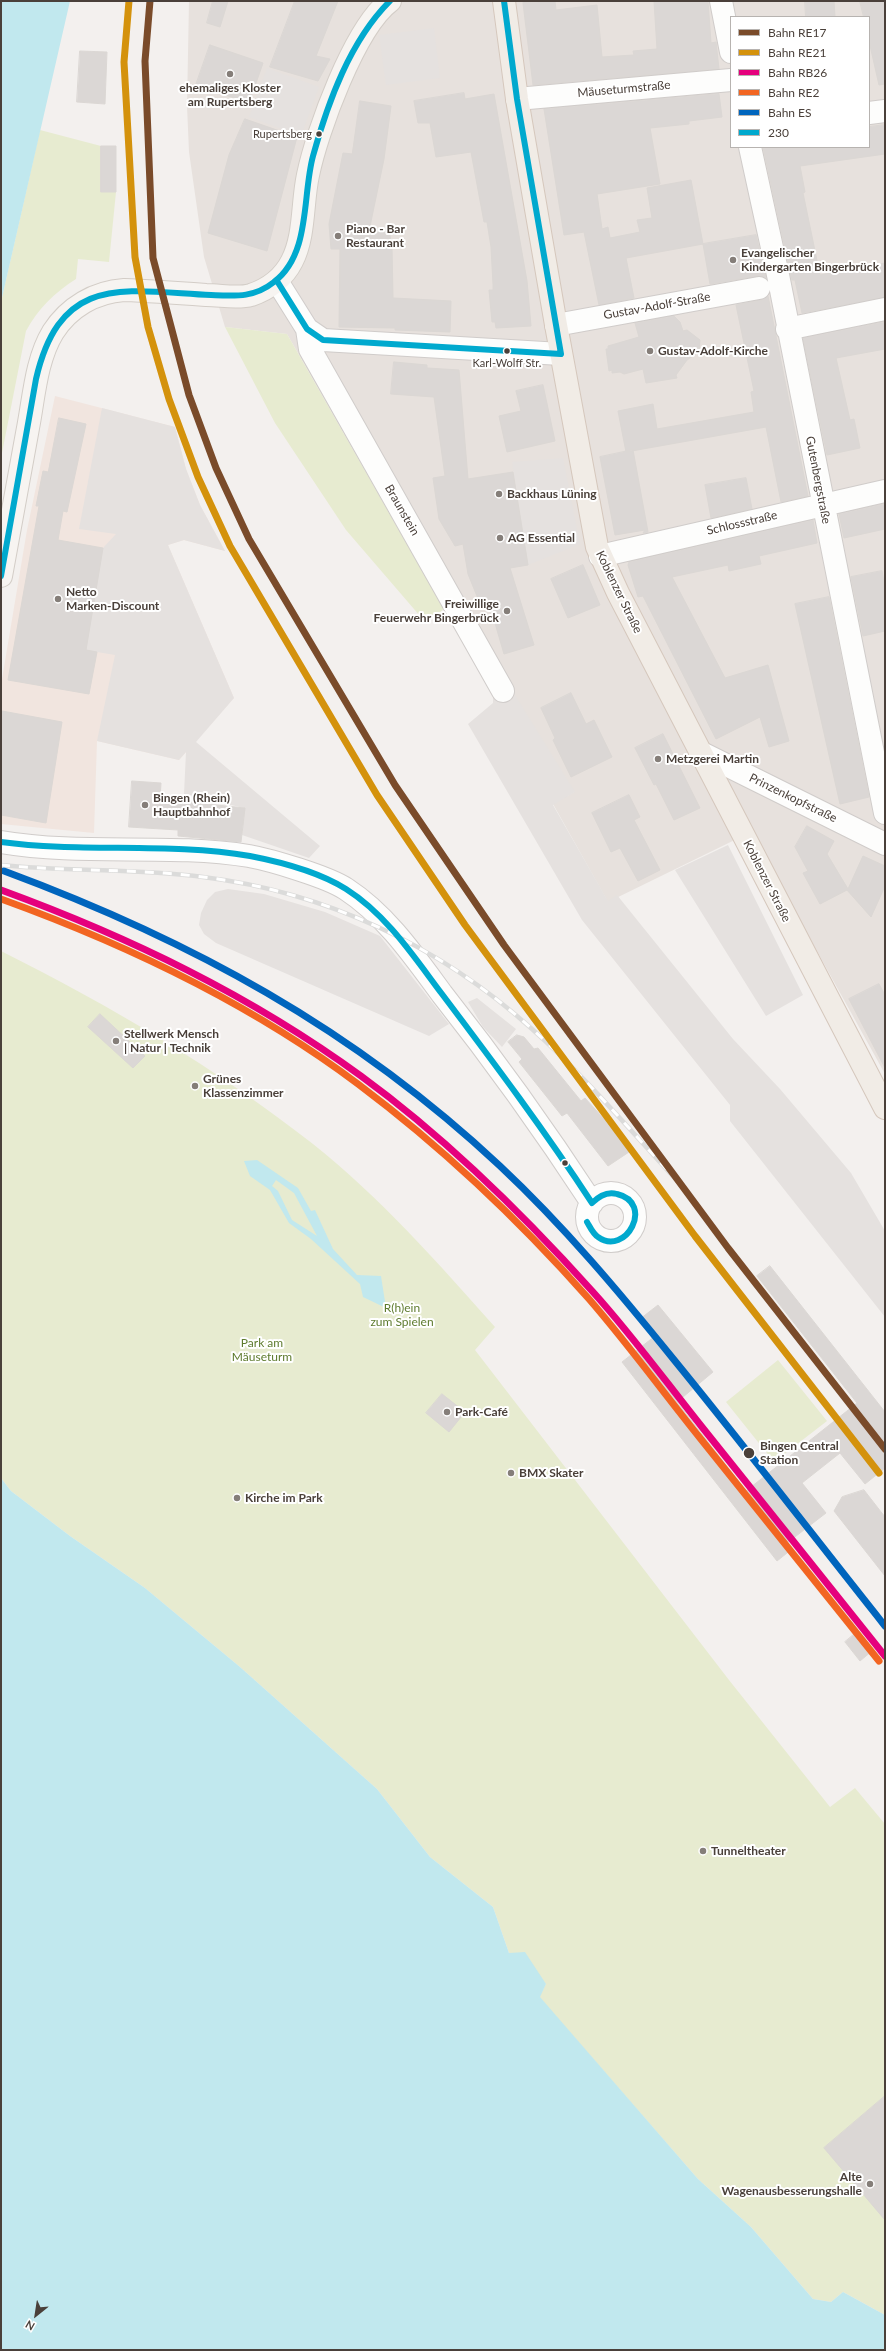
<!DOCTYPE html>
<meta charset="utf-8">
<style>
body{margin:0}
#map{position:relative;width:886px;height:2351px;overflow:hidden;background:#f3f0ee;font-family:Lato,sans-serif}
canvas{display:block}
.frame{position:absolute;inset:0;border:2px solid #4a403a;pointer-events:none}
.legend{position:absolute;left:730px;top:16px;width:140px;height:132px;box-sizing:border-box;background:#fff;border:1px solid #b7b3b0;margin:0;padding:5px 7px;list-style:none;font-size:12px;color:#4a403a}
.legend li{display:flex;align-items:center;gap:8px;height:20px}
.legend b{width:20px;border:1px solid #b7b3b0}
.north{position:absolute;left:16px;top:2295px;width:40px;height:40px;-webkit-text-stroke:3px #fff;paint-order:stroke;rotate:210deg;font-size:11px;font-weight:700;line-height:16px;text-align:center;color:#4a403a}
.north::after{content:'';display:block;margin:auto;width:14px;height:18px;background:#4a403a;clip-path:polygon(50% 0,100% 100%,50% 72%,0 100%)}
</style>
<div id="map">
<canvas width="886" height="2351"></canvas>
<div class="frame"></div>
<ul class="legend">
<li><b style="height:5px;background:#7a4b2a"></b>Bahn RE17</li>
<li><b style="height:5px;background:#d4920c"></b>Bahn RE21</li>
<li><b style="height:5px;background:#e5007d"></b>Bahn RB26</li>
<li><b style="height:5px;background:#f26522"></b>Bahn RE2</li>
<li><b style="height:5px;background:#0065bd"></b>Bahn ES</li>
<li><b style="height:5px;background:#00a9ce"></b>230</li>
</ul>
<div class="north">N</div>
</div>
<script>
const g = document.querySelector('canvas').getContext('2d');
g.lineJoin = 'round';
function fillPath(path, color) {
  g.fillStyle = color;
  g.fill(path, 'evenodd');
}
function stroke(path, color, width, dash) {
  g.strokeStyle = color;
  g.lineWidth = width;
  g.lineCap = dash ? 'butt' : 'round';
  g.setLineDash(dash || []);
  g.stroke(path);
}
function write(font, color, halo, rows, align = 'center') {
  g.font = font + ' Lato,sans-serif';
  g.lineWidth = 4;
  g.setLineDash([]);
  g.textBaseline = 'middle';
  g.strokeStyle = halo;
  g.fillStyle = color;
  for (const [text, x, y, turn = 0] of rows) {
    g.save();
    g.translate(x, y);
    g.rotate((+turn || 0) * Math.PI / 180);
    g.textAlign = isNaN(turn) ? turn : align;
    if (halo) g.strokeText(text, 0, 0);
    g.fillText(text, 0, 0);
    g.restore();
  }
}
const residential = new Path2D(`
 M189 1H885V1074L751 832 608 902 553 804 574 792 493 695 287 334 225 327 204 257 189 152 187 106ZM731 17H869V147H731Z`);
const commercial = new Path2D(`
 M55 396 175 427 186 469 200 505 225 551 184 540 168 545 234 698 179 760 97 741 94 833 1 824V685L27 530Z`);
const green = new Path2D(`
 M40 130 101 146V192H116L109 262 78 259 76 279C54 293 38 309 26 331L1 458V302Z
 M225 327 287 334 444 609 426 623 346 530 275 423Z
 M1 951C111 1006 216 1068 313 1144 381 1198 438 1263 495 1327L475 1350 729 1680 830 1807 855 1788 885 1824V2315L843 2292 831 2302 813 2299 751 2227 698 2179 539 1997 546 1984 509 1953 493 1907 430 1857 377 1789 240 1667 145 1588 70 1536 11 1491 1 1478Z
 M778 1360 827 1421 774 1462 726 1402Z`);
const parking = new Path2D(`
 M434 28 440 78 386 85 379 35Z
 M267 68 319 87 301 136 249 117Z
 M102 408 175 427 186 469 200 505 225 551 184 540 168 545 234 698 196 742 320 846 309 858 242 835 244 808 184 794 186 752 179 760 97 741 115 655 85 650 103 548 116 534 79 529Z
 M563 458 580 544 528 565 512 462Z
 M510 687 575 792 553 805 608 901 617 895 733 1039 780 1089 851 1173 885 1231V1317L730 1121V1105L582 920 468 724 493 703V695Z
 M728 845 803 995 766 1016 675 870Z
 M228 889 264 894 325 912 380 936 449 1024 429 1036 216 943 204 934 199 925 201 913 207 900 215 892Z
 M477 998 516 1029 502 1047 483 1027 468 1002Z`);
const water = new Path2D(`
 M1 1H70L1 302Z
 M257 1160 298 1188 311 1211 315 1210 333 1249 357 1275 381 1276 386 1308 363 1297 360 1284 311 1239 289 1223 270 1190 250 1176 244 1161ZM276 1180 294 1193 317 1236 292 1220 278 1191 272 1186Z
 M1 1478 11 1491 70 1536 145 1588 240 1667 377 1789 430 1857 493 1907 509 1953 525 1952 546 1984 540 1997 698 2179 751 2227 813 2299 831 2302 843 2292 885 2315V2350H1Z`);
const building = new Path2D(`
 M213 1H228L220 27 207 23Z
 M295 1H338L316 56 330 59 318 81 270 67Z
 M555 1 556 10 597 5 602 57 634 55 633 51 657 49 654 1H708L711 43 716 42 719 69 533 85 523 3Z
 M805 1H834L835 17H806Z
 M860 1H885V84L879 85 869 41V17H864Z
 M210 45 263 63 249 103 196 85Z
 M80 51 107 52 105 104 77 102Z
 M464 93 465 99 494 94 527 281 531 326 496 328 495 322H492L489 290H493V284L491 247 487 222H484L471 152 436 157 430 123H418L414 101Z
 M719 94 722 117 689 121V124L650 128 660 184 597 194 602 229 608 227 610 238 640 232 637 220 652 218 647 188 691 180 703 244 626 258 634 298 599 305 584 232 564 235 544 109Z
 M360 101 391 106 384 159 369 231 389 230 392 248 393 298 451 301 450 332 395 330V328L339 327 340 249H331L329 224 343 153 352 154Z
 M245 119 297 137 267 251 208 233 229 155Z
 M885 125V154L800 166 805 192 803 193 820 275 885 263V297L802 313 795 280H792L763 147H869V127Z
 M101 146H116V192H101Z
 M756 235 766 278 757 276 710 284 703 244Z
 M768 296 808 496 781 502 766 427 626 452 618 411 653 404 657 429 754 412 751 392 754 391 736 305 761 300Z
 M674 316 680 322 683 331 687 330 700 340 699 352 687 360 676 375 677 378 646 383 643 369 624 374 620 372 612 373V370L609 371 606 349H608V346L639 337 635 323Z
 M885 322V349L836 358 850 420 854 419 860 448 827 455 803 338Z
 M394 362 427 365V368L459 370 468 479 513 472 528 565 510 568 534 645 504 654 488 599 479 601 468 574 463 544 455 546 439 519 433 478 445 476 434 397 391 394Z
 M543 385 555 441 507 452 499 416 521 411 516 391Z
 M59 418 86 424 67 512 63 511 58 540 103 548 86 650 97 652 89 694 8 680 39 506H36L43 471 48 472Z
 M633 450 648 532 643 533 645 530 615 535 600 457Z
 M746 478 752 509 711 518 705 485Z
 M885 504V529L844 538 839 514Z
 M813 520 817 543 759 556 761 564 729 571 728 565 672 577 725 678 768 665 789 741 769 747 760 717 716 739 643 596 638 597 628 565 629 562Z
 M583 565 600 605 568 618 551 579Z
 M882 571 885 588V631L863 636 851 577Z
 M829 597 869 797 840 804 795 604Z
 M571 693 586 724 594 720 612 757 571 777 553 740 555 738 541 708Z
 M2 711 62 722 46 823 1 815Z
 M663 734 700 808 674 820 656 784 654 785 635 748Z
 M132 781 161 783 160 799 245 808 241 842 178 836V830L129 827Z
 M629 795 640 817 634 820 660 870 638 881 620 848 611 852 592 813Z
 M807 826 834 841 827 854 848 889 863 856 885 866V886L871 917 847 890 820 904 803 873 808 871 795 847Z
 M879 984 885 995V1068L849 999Z
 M100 1014 145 1056 133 1068 88 1027Z
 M517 1035 524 1037 534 1049 538 1048 581 1101 585 1098 632 1150 608 1166 567 1113 562 1116 519 1062 522 1059 508 1042Z
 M770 1266 885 1412V1468L865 1484 840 1453 802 1483 826 1513 787 1543 792 1549 777 1561 622 1362 655 1336 640 1319 658 1305 713 1372 677 1402 746 1491 857 1403 757 1276Z
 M442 1394 465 1412 449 1432 426 1413Z
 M864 1490 885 1517V1576L834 1511 842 1497Z
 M857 1632 872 1651 860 1661 845 1642Z
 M885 2096V2220L824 2148Z`);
const minor = new Path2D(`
 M721 1 731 52
 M517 99 731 80
 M869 113 885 111
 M750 147 778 275 885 813
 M277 281 307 329 310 349 503 691
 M556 325 759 288
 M307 329 323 340 561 354
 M787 329 885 309
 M600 556 885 491
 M700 752 885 844
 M1 842C83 856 167 843 249 856 271 860 328 877 346 889 386 915 414 956 442 994 495 1061 545 1131 592 1203
 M587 1217a24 24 0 1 1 48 0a24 24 0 1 1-48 0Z`);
const secondary = new Path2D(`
 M1 576C10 526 19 477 28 428 34 397 36 360 53 332 69 307 95 292 124 290 151 291 179 293 206 295 221 295 237 299 251 295 269 289 284 277 292 261 305 236 302 202 308 175 317 131 355 27 390 1`);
const primary = new Path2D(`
 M504 1 517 99 556 325 597 547 618 593 885 1108`);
const rail = new Path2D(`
 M1 865C68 872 136 868 203 877 326 892 440 946 532 1029 586 1077 633 1134 683 1187`);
const bus1 = new Path2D(`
 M504 1 517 99 561 354
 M277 281 307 329 323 340 561 354
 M1 576 36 379C61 272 125 291 211 295 235 296 254 298 274 282 311 254 302 196 313 156 328 102 350 41 390 1
 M1 842C83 853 169 842 250 856 281 862 319 872 346 889 387 915 414 957 442 994 494 1063 545 1131 592 1203
 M587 1222C590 1227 593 1234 598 1237 626 1257 655 1203 617 1194 607 1191 599 1196 592 1203`);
const rail1 = new Path2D(`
 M150 1 145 61 153 258 189 395 216 468 249 539 395 785 504 945 728 1248 885 1449`);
const rail2 = new Path2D(`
 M129 1 124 62 135 257 148 327 169 399 198 477 230 546 377 795 465 925 695 1236 879 1473`);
const rail3 = new Path2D(`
 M1 890C129 937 250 995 361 1076 446 1138 523 1214 593 1292 632 1335 666 1382 702 1427 763 1503 824 1580 885 1656`);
const rail4 = new Path2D(`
 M1 899C128 945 250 1003 358 1084 442 1147 520 1221 589 1299 628 1344 663 1392 700 1438 760 1512 819 1587 879 1661`);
const rail5 = new Path2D(`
 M4 871C190 940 354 1029 500 1166 564 1226 620 1293 675 1361 746 1448 815 1538 885 1626`);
const markers = [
 [230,74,4,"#857e79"],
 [319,134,3.5,"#4a403a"],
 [338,236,4,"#857e79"],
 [733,260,4,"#857e79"],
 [507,351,3.5,"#4a403a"],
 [650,351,4,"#857e79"],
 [499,494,4,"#857e79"],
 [500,538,4,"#857e79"],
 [58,599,4,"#857e79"],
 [507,611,4,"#857e79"],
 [658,759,4,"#857e79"],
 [145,805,4,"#857e79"],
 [116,1041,4,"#857e79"],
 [195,1086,4,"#857e79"],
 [565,1163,3.5,"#4a403a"],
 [447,1412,4,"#857e79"],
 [749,1453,6,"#4a403a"],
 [511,1473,4,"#857e79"],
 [237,1498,4,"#857e79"],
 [703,1851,4,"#857e79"],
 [870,2184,4,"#857e79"]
];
const busNames = [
 ["Rupertsberg",312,134],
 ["Karl-Wolff Str.",507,363,"center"]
];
const poiNames = [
 ["ehemaliges Kloster",230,88,"center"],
 ["am Rupertsberg",230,102,"center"],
 ["Piano - Bar",346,229],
 ["Restaurant",346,243],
 ["Evangelischer",741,253],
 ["Kindergarten Bingerbrück",741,267],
 ["Gustav-Adolf-Kirche",658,351],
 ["Backhaus Lüning",507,494],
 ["AG Essential",508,538],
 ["Netto",66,592],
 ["Marken-Discount",66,606],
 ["Freiwillige",499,604,"right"],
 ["Feuerwehr Bingerbrück",499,618,"right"],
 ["Metzgerei Martin",666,759],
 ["Bingen (Rhein)",153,798],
 ["Hauptbahnhof",153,812],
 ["Stellwerk Mensch",124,1034],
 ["| Natur | Technik",124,1048],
 ["Grünes",203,1079],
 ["Klassenzimmer",203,1093],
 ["Park-Café",455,1412],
 ["BMX Skater",519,1473],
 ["Kirche im Park",245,1498],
 ["Tunneltheater",711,1851],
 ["Alte",862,2177,"right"],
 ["Wagenausbesserungshalle",862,2191,"right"]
];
const streetNames = [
 ["Mäuseturmstraße",624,89,-5],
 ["Gustav-Adolf-Straße",657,306,-10],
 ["Gutenbergstraße",818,480,79],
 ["Braunstein",402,510,60],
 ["Schlossstraße",742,523,-13],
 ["Koblenzer Straße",619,592,64],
 ["Prinzenkopfstraße",793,798,26],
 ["Koblenzer Straße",767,881,63]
];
const parkNames = [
 ["R(h)ein",402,1308],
 ["zum Spielen",402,1322],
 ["Park am",262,1343],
 ["Mäuseturm",262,1357]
];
const stopNames = [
 ["Bingen Central",760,1446],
 ["Station",760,1460]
];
fillPath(residential, '#e7e1dd');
fillPath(commercial, '#f1e5df');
fillPath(green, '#e7ebd0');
fillPath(parking, '#e5e1df');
fillPath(water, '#c1e8ee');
fillPath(building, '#dbd7d5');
stroke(building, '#dbd7d4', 1);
stroke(minor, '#d0ccca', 24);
stroke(secondary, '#d3cdc7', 24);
stroke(primary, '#d5c7bc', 24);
stroke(minor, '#fdfdfc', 22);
stroke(secondary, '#f7f4f1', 22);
stroke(primary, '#f1ece6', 22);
stroke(rail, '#dbdbda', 4.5);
stroke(rail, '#fff', 3, [9]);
stroke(bus1, '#00a9ce', 6);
stroke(rail1, '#7a4b2a', 7);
stroke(rail2, '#d4920c', 7);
stroke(rail3, '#e5007d', 7);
stroke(rail4, '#f26522', 7);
stroke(rail5, '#0065bd', 7);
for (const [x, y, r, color] of markers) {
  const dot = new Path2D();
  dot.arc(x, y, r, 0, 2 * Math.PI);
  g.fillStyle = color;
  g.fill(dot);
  stroke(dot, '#fff', 1.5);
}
write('11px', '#4a403a', '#fff', busNames, 'right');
write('bold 12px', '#4a403a', '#fff', poiNames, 'left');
write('12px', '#4a403a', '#fff', streetNames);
write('12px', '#5e7b2e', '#fff', parkNames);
write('bold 12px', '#4a403a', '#fff', stopNames, 'left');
</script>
